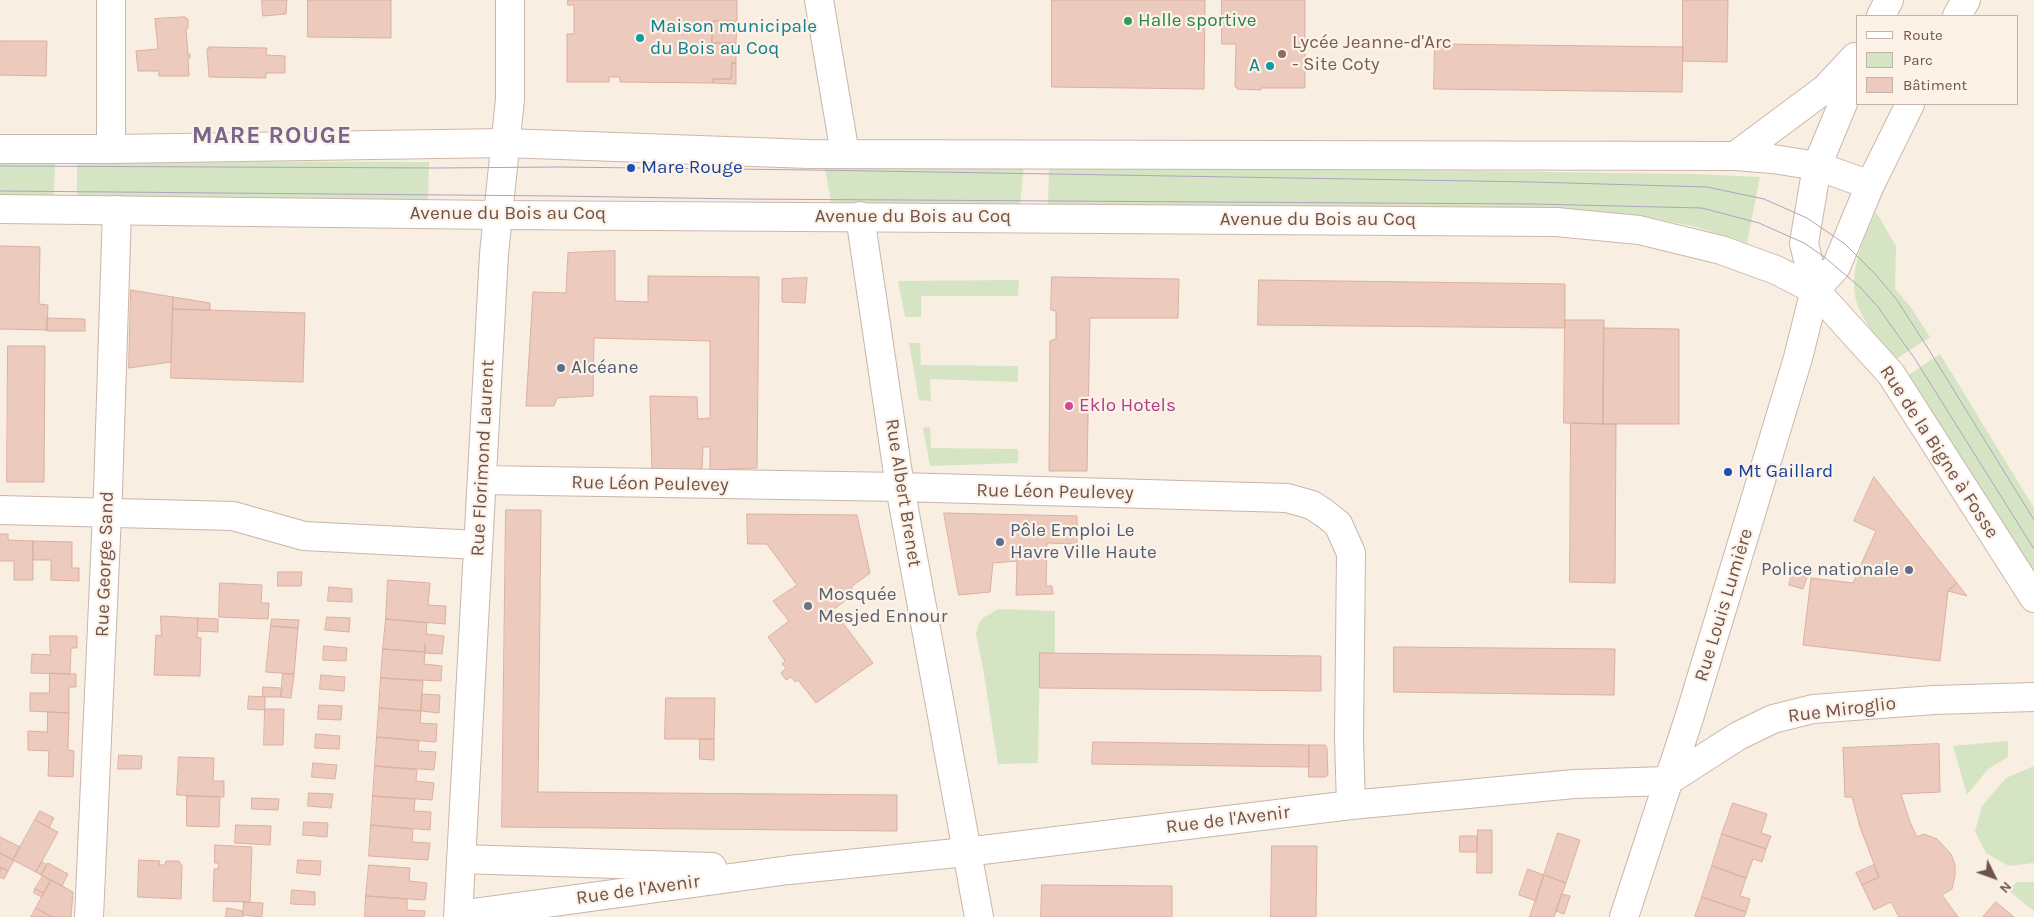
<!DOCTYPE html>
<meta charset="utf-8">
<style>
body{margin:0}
#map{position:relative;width:2034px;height:917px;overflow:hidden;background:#f9eee2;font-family:Karla,sans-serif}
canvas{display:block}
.legend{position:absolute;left:1856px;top:15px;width:162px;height:90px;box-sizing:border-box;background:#fdf2e8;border:1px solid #c4b3a9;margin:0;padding:6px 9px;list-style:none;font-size:15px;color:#6e544b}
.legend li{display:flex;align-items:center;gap:10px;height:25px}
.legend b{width:25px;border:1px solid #c4b3a9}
.north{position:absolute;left:1969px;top:852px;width:50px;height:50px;-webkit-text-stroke:4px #fdf2e8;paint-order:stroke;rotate:132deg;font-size:14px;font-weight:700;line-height:20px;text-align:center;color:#6e544b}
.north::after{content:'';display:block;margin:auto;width:18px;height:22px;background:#6e544b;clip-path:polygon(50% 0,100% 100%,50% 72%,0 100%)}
</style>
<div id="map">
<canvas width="2034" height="917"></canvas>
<ul class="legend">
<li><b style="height:6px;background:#fff"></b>Route</li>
<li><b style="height:14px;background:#d5e5c3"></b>Parc</li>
<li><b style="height:14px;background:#eccabd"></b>Bâtiment</li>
</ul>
<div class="north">N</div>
</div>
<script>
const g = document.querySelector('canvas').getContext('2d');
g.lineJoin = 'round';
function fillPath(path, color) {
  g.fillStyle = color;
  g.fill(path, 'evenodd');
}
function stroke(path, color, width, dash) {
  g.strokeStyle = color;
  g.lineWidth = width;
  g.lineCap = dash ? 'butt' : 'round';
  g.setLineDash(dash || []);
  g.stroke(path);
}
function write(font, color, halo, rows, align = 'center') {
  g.font = font + ' Karla,sans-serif';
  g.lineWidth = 4.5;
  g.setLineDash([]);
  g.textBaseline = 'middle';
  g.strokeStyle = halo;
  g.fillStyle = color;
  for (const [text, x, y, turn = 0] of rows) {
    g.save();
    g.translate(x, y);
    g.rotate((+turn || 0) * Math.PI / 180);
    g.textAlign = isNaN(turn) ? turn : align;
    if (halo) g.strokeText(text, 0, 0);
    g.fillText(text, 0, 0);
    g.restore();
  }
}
const green = new Path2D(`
 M0 161 55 162 54 196H0Z
 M77 161 429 162 428 201 77 197Z
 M824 163H1024L1020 207H832Z
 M1049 165 1694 174 1760 177 1747 243 1696 227 1643 216 1564 212 1048 208Z
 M1876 212 1896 246 1895 289 1910 306 1930 337 1893 361C1883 345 1869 330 1861 313 1844 281 1862 241 1876 212Z
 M1019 280 1018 296H921V317H905L898 281Z
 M909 343H920L921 365 1018 366V382L930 379 931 401 919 400Z
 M1940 354 2034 508V587L1904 378Z
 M930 427 931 448 1018 449V463L930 466 923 428Z
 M998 609 1055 611V653H1040L1038 763 998 764 983 668 976 634 979 623 983 618Z
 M2008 741V757L1988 769 1967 795 1953 746Z
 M2034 766V863L2009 866 1986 853 1975 831 1982 806 2006 778Z
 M2017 882H2034V911L2008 890Z`);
const building = new Path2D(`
 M262 0H287L286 14 263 16Z
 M308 0H391V38L308 37Z
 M568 0H737V21H713L712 43H736V63H732L731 79H713V83L620 82V77H609V82H567V34H574V5H568Z
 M1052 0H1205L1204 89 1052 87Z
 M1222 0H1305V88H1261V90L1237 89V87H1235L1236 44H1222Z
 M1683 0H1728L1727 62 1683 61Z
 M185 17 188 19V28L186 29 188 54H190V58H188L189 76H159V71H138L136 51 158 49 155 19Z
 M713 21H737L736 43H712Z
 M0 41H47L46 76 0 75Z
 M1435 44 1683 47 1682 92 1434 89Z
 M209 47 267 48 266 55 285 56V73H266V78L209 77 207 49H209Z
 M732 63H736V84L713 83V79H731Z
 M0 246 40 247 39 304 48 305 47 330 0 329Z
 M615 251V301L648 302V276L759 277 757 468 710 470V447H703L702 469 652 471 650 396 697 397 698 419 710 418V341L594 338 593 396 557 398 554 406H526L533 292 566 293 568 253Z
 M1052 277 1179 279 1178 318H1090L1087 471H1049L1050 341 1056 339V311L1051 310Z
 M807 278 805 303 782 302V279Z
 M1259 280 1565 284V328L1258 325Z
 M131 290 173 297 171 362 129 368Z
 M173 297 210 303V310L173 309Z
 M173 309 305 313 303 382 171 378Z
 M47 318 85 319V331H47Z
 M1565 320H1604L1603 424 1564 423Z
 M1604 328 1679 329V424H1603Z
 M8 346H45L44 482H7Z
 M1571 423 1616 424 1615 583 1570 582Z
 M1874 477 1957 583 1948 591 1940 661 1803 645 1811 578 1853 583 1876 531 1854 521Z
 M506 510H541L538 792 897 795V831L502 827Z
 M944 513 1077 516V544L1047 543 1046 586H1052L1053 594 1016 595 1017 561 993 563 990 592 959 595Z
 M747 514 857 515 870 573 851 587 855 593 833 610 873 663 816 703 798 680 795 682 791 677 786 680 781 673 786 668 782 664 785 661 768 637 789 621 773 601 797 585 767 544H748Z
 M0 534H8V540L33 541V580H14V561H0Z
 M33 541 72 542V568H79V581L51 580V560H33Z
 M278 572H302L301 586H278Z
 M1793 572 1807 577 1803 589 1789 585Z
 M388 580 430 583 428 605 446 606 445 624 386 619Z
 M220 583 262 585 261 603H269L268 619 219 617Z
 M1957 583 1967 596 1948 591Z
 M329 587 352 589V602L328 601Z
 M161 616 198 618 197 637 201 638 200 676 154 675 156 635 161 636Z
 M327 617 350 618 349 632 325 630Z
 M198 618 218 619V632L198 631Z
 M272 619 299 620 298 628 271 626Z
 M386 619 427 623 426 634 444 636 442 654 425 653V644V652L383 649Z
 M271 626 298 628 294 674 266 672Z
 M50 636H77V648H71L70 674 31 673 32 654 50 655Z
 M324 646 347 648 346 661 323 660Z
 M1394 647 1615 649 1614 695 1394 692Z
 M383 649 425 652 424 664 442 666 441 681 381 678Z
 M1040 653 1321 656V691L1040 688Z
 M50 673 76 674V687H69V713L30 711V693H49Z
 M283 674H294L291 698 281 697Z
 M321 675 345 677 344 691 320 689Z
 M381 678 423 681 421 711 379 708Z
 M263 687 282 688 281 697H263Z
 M422 694 440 695 439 713 421 711Z
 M249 696 265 697V710L248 709Z
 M666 698H715L714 739H665Z
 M319 705 342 706 341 720 318 719Z
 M379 708 421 711 420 723 437 724 436 742 377 737Z
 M265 709H284L283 745H264Z
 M48 712 69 713 68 750 74 751 73 777 48 776 49 751 28 750V731L47 732Z
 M316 734 340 736 339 749 315 748Z
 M377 737 419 741 418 751 436 752 434 770 375 766Z
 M700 739H714V760L700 759Z
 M1093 742 1309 745V767L1092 764Z
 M1939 744 1940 792 1901 794 1910 822 1917 837 1924 834 1937 839 1951 854 1955 865V876L1952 889 1942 895 1958 917H1899L1891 902 1874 910 1862 885 1879 877 1860 827 1852 797H1845L1843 748Z
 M1309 745H1325L1327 748 1328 775 1325 777H1309Z
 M119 755 142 756 141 769H118Z
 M179 757 214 758 213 781H224V797L177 795Z
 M313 763 337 765 335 779 312 777Z
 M375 766 417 770 416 781 434 783 432 800 373 796Z
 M309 793 333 794 331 808 308 806Z
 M187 796 220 797 219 827 187 826Z
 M373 796 415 799 414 811 431 812 430 830 371 825Z
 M252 798 279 799 278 810 252 809Z
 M1733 803 1767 814 1761 833 1771 836 1766 849 1722 834Z
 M40 811 54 818 49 828 35 820Z
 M35 820 58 832 36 872 13 860Z
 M304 822 328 823 327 837 303 835Z
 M236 825 271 826 270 845 235 843Z
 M371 825 413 829 412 842 430 843 428 860 369 856Z
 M1478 830H1492V873H1477Z
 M1558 833 1580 840 1566 883 1544 875Z
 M1722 834 1766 849 1762 862 1753 859 1746 878 1712 866Z
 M1460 836H1477V852H1460Z
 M0 837 20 847 13 860 0 853Z
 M215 845 252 847 250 902 213 901 214 869H218L219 863H215Z
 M1272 846H1317L1316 917H1271Z
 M0 853 14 860 8 871 0 867Z
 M139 860 160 861 159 865H165L166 861H179L182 866 181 899 138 897Z
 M298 860 321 861 320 875 297 873Z
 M42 862 47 865 41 875 36 872Z
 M48 863 68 874 62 886 41 875Z
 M369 865 410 868 409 881 427 883 425 900 366 896Z
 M1874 865 1879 877 1862 885 1856 873Z
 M1712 866 1746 878 1740 896 1750 899 1746 912 1702 897Z
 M1 867 8 871 4 879 0 877Z
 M1528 869 1544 875 1536 901 1519 895Z
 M1544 875 1566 883 1562 894 1554 917H1530Z
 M43 876 51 880 44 893 35 889Z
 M51 880 73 892 71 917H52L36 908Z
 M1042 885 1172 886V917H1041Z
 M35 889 44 893 42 897 34 893Z
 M292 890 315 892V905L291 904Z
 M1562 894 1570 896 1564 914 1556 911Z
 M366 896 407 899V910L425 911 424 917H365Z
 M1702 897 1746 912 1744 917H1695Z
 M244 902 263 903 262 917 243 915Z
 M1996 902 2014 917H1983Z
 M36 908 52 917H31Z
 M227 908 243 911V917H226Z`);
const street = new Path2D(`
 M111 0V149
 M819 0 845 154
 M860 216 900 487 979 917
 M482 480 900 487 1287 498 1312 505 1324 513 1338 524 1351 553 1349 738 1351 805
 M0 510 233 516 304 536 478 545
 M461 859 712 867
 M458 915 789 870 966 852 1351 805 1574 784 1668 781
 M89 917 108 492 117 210
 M458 917 494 254 510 99V0`);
const secondary = new Path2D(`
 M1881 16 1889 0
 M1957 16 1966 0
 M0 149H111L505 143 809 154 1735 156 1773 159 1817 166 1870 185
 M1735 156 1825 89 1855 57
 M0 209 498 215 1556 222 1639 230 1721 250 1776 270 1815 290 1891 374 2034 598
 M1815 290 1836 267 1870 185 1910 104
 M1668 781 1738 736 1773 719 1813 709 1934 700 2034 697
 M1624 917 1690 715 1798 358 1815 290 1804 243 1817 166 1858 67`);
const tram = new Path2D(`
 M0 166 436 168 558 167 813 170 1533 182 1707 187 1764 199 1807 218 1845 244 1876 275 1897 300 1929 350 2034 520
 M0 191 558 196 741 199 1534 204 1702 208 1759 223 1804 243 1823 256 1861 288 1878 307 1915 359 2034 549`);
const markers = [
 [1128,21,5,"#2e9e5b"],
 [640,38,5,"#0f9aa8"],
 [1282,54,5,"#8d6e63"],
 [1270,66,5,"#0f9aa8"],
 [631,168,5,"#1a4fb4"],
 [561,368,5,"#5c6f8a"],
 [1069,406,5,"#d1479c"],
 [1728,472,5,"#1a4fb4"],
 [1000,542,5,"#5c6f8a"],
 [1909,570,5,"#5c6f8a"],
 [808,606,5,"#6b7280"]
];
const leisureNames = [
 ["Halle sportive",1138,21]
];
const cultureNames = [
 ["Maison municipale",650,27],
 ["du Bois au Coq",650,49],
 ["A",1260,66,"right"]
];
const educationNames = [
 ["Lycée Jeanne-d'Arc",1292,43],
 ["- Site Coty",1292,65]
];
const transitNames = [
 ["Mare Rouge",641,168],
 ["Mt Gaillard",1738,472]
];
const streetNames = [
 ["Avenue du Bois au Coq",508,214],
 ["Avenue du Bois au Coq",913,217],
 ["Avenue du Bois au Coq",1318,220],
 ["Rue de la Bigne à Fosse",1939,452,57],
 ["Rue Florimond Laurent",483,458,-87],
 ["Rue Léon Peulevey",650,484,1],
 ["Rue Léon Peulevey",1055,492,1],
 ["Rue Albert Brenet",903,493,81],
 ["Rue George Sand",105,564,-88],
 ["Rue Louis Lumière",1724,605,-73],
 ["Rue Miroglio",1842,710,-7],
 ["Rue de l'Avenir",1228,820,-7],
 ["Rue de l'Avenir",638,890,-8]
];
const serviceNames = [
 ["Alcéane",571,368],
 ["Pôle Emploi Le",1010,531],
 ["Havre Ville Haute",1010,553],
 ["Police nationale",1899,570,"right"]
];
const hotelNames = [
 ["Eklo Hotels",1079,406]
];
const worshipNames = [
 ["Mosquée",818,595],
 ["Mesjed Ennour",818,617]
];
const districtNames = [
 ["MARE ROUGE",272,136]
];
fillPath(green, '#d5e5c3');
fillPath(building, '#eccabd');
stroke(building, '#ddaf9f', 1);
stroke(street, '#c9b5aa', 30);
stroke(secondary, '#ceb6ab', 30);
stroke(street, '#fff', 28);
stroke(secondary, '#fff', 28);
stroke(tram, '#afa3c1', 1);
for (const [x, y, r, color] of markers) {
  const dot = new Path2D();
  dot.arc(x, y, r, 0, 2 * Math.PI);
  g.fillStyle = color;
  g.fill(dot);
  stroke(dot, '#fdf2e8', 2);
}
write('19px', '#27864d', '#fdf2e8', leisureNames, 'left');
write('19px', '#0d838f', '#fdf2e8', cultureNames, 'left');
write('19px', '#785e54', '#fdf2e8', educationNames, 'left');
write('19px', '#164399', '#fdf2e8', transitNames, 'left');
write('19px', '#6e544b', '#fdf2e8', streetNames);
write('19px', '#4e5e75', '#fdf2e8', serviceNames, 'left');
write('19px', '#b23c85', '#fdf2e8', hotelNames, 'left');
write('19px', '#5b616d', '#fdf2e8', worshipNames, 'left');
g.letterSpacing = '1px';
write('bold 24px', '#79648b', '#fdf2e8', districtNames);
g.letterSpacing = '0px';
</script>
